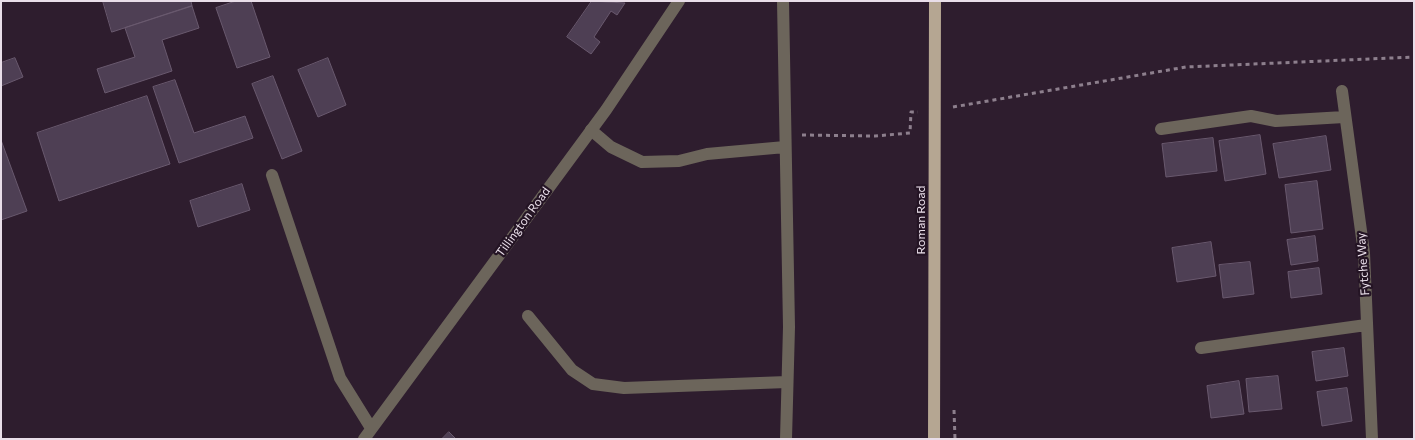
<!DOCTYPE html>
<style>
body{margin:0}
#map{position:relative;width:1415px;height:440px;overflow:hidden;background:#2e1d2e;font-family:Commissioner,sans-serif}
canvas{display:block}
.frame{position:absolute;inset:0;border:2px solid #e9dee9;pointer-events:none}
</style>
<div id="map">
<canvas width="1415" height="440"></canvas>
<div class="frame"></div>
</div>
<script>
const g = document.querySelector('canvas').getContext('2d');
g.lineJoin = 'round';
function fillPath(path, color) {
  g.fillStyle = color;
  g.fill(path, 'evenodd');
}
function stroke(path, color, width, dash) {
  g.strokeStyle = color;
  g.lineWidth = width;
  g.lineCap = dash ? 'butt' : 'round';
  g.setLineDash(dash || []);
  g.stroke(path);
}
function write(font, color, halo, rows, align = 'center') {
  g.font = font + ' Commissioner,sans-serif';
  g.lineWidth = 4.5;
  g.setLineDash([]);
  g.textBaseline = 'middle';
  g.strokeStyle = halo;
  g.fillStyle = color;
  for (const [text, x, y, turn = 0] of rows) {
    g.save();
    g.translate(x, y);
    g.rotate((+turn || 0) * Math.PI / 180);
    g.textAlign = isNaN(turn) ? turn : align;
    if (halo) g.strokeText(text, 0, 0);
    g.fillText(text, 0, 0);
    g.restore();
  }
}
const building = new Path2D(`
 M103 1H191L192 6 112 32Z
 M236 1H251L270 57 237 68 216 8Z
 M592 1 625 3 617 15 611 11 594 37 600 42 591 54 567 37Z
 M192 6 199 28 162 40 172 71 105 93 97 69 135 57 125 28Z
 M15 58 23 77 1 86V63Z
 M328 58 346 105 318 117 298 70Z
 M273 76 302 151 282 159 252 84Z
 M175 80 194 133 245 116 253 138 179 163 153 87Z
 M147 96 170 164 59 201 37 133Z
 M1260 135 1266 174 1225 181 1219 141Z
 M1326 136 1331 170 1279 178 1273 144Z
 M1213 138 1217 171 1166 177 1162 144Z
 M1 140 27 211 1 220Z
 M1317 181 1323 229 1291 233 1285 185Z
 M242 184 250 210 198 227 190 201Z
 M1315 236 1318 261 1291 265 1287 240Z
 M1211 242 1216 276 1177 282 1172 248Z
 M1250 262 1254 294 1223 298 1219 265Z
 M1319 268 1322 294 1291 298 1288 272Z
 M1344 348 1348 376 1316 381 1312 352Z
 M1278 376 1282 409 1249 412 1246 379Z
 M1239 381 1244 414 1211 418 1207 386Z
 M1347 388 1352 421 1322 426 1317 392Z
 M449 432 456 439H442Z`);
const path = new Path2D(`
 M953 107 1186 67 1414 57
 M802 135 875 136 910 133 911 112H918
 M954 410 955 439`);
const service = new Path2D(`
 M272 175 340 378 371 428`);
const minor = new Path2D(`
 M783 1 789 327 786 439
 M1342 91 1364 253 1372 439
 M1161 129 1251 116 1276 121 1344 117
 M591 130 611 147 642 162 679 161 707 154 785 147
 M528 316 572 370 593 384 624 388 787 382
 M1201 348 1366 325`);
const tertiary = new Path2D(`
 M364 439 606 110 679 1`);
const primary = new Path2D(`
 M934 439 935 1`);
const streetNames = [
 ["Roman Road",921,220,-90],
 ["Tillington Road",523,222,-54],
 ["Fytche Way",1363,264,-94]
];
fillPath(building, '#4e3f54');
stroke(building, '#69596e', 1);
stroke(path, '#8d7f8d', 3, [4, 4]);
stroke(service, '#6c655b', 12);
stroke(minor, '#6c655b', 12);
stroke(tertiary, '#6c655b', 12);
stroke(primary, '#b5a692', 12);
write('12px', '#e9dee9', '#241424', streetNames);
</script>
